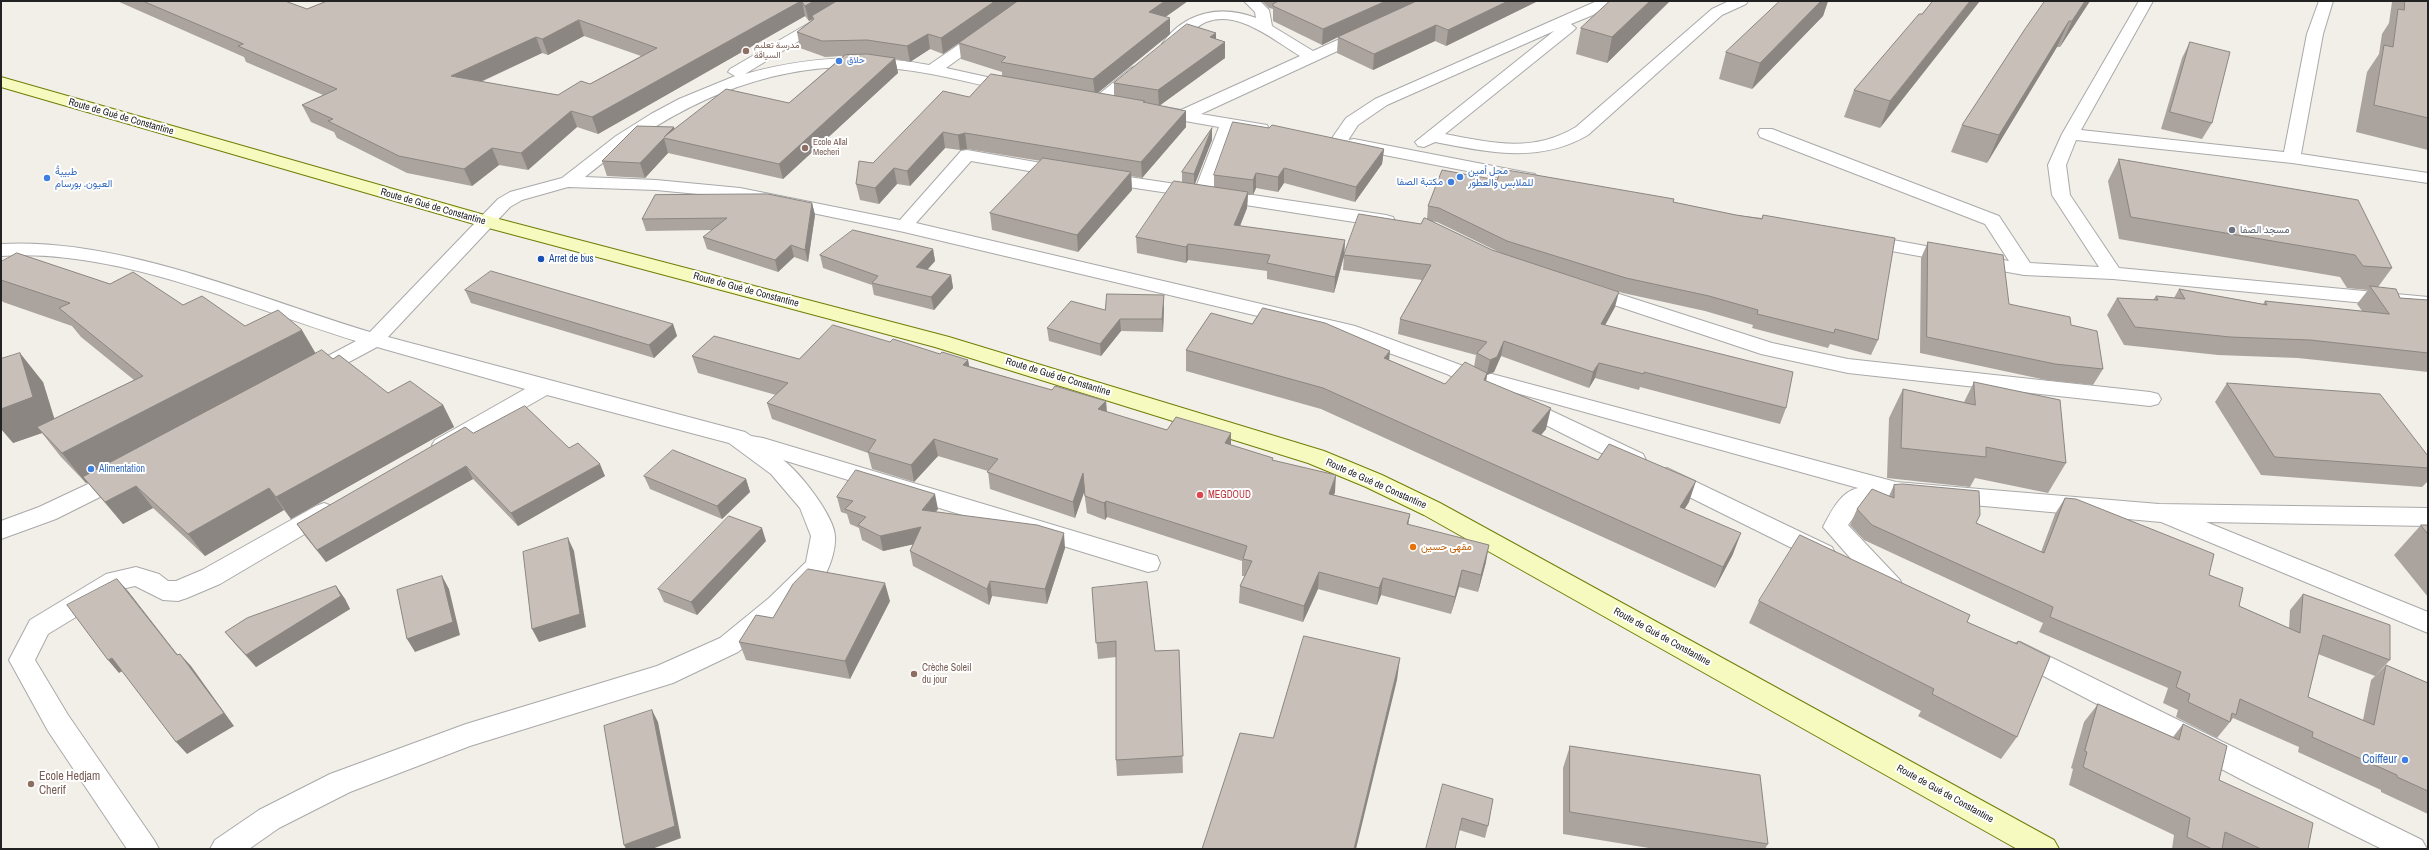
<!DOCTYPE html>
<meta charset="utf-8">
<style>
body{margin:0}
#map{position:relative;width:2429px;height:850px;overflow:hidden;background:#f2efe9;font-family:"Archivo Narrow",sans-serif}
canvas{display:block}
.frame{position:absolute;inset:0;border:2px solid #222;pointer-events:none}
</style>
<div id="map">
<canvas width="2429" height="850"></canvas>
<div class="frame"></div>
</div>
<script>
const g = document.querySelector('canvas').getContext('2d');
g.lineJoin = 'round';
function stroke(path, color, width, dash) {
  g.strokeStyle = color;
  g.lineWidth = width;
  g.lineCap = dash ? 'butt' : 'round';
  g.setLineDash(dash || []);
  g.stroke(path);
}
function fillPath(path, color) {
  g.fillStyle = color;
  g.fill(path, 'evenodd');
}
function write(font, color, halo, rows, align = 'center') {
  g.font = font + ' "Archivo Narrow",Vazirmatn,sans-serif';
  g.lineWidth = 4;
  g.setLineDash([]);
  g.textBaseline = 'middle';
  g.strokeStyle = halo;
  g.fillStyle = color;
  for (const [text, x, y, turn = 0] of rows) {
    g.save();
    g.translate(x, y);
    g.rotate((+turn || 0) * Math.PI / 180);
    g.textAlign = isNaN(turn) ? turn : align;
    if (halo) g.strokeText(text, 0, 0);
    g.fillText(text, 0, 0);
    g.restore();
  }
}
const street = new Path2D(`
 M847 1H864L745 74C806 57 866 53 929 65L1022 1H1039L946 68 1019 84 1021 87 1019 90 1013 92C970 83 929 71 886 68 769 58 673 105 585 177L656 180 740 188 900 220 961 151 967 150 1064 167 1070 168 1073 172 1070 176 1064 177 971 161 916 223 1355 326 1466 367 1896 482 2159 504 2428 508V526L2206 522 2428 612V633L2161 522 1895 498 1864 503 1848 525 1900 580 1903 587 1900 594 1891 597 1882 594 1823 527C1831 512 1840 492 1858 488L1491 386 1482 391 1447 374 1342 336 904 232 740 198 656 190 568 187 522 200 510 207 388 337 745 432 751 436 763 438 1157 556 1160 563 1157 570 1148 572 783 460C800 472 834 516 835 536 836 547 831 564 826 573L787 612 738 652 673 683 470 746 350 792 279 828 249 849H210L215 840 259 810 330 774 466 724 657 666 720 638 769 598 806 562 811 536 800 508 771 474 729 443 547 395 451 450 443 453 435 450 432 445 435 440 525 389 377 347 323 376 316 378 309 376 305 371 309 366 356 341C245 307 118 248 1 256V244C120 237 257 298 370 332L498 199 510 192 562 178 616 136 651 114 679 99 735 76 728 72 730 69Z
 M1244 1H1260L1269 10 1272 26 1313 51 1360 30 1365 28 1373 33 1370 36 1201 114 1267 125 1269 129 1267 133 1261 134 1234 129 1213 189 1386 215 1393 217 1395 221 1393 225 1386 227 1207 199 1202 200 1195 197 1102 183 1096 182 1093 178 1096 174 1102 173 1196 187 1219 127 1151 115 1149 111 1151 107 1157 106 1181 110 1300 56C1275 41 1238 9 1206 22 1194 27 1185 39 1175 47L1170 49 1162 44C1184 12 1221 4 1256 18L1255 12Z
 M1597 1H1615L1593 15 1571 24 1576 28 1573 31 1445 134C1492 143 1533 153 1576 127L1712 9 1729 1H1748L1746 4 1722 15 1588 135C1539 164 1488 152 1435 142L1424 147 1418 146 1415 142 1554 31 1387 105 1358 125 1345 145H1333L1330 141 1346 118 1375 99Z
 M2139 1H2153L2081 130 2284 152 2307 34 2319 1H2333L2323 34 2301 154 2428 173V183L2292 163 2076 140 2066 165 2070 195 2119 268 2428 297V309L2113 279 2024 275 1858 245 1856 241 1858 237 1865 235 2009 261 1985 224 1760 137 1758 133 1760 129H1772L1999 216 2030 263 2099 267 2052 195 2048 165 2062 134Z
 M1137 66 1143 68 1145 71 1143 74 1104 106H1092L1090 103 1092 100 1131 68Z
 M1354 139 1529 173 1535 174 1538 178 1535 182 1529 183 1348 148 1345 144 1348 140Z
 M1588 284 1772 343 1848 359 2150 392 2158 394 2161 399 2158 404 2150 406 1848 373 1761 354 1581 294 1578 290 1581 286Z
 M1522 397 1643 454 1646 460 1643 466 1635 468 1627 466 1514 409 1511 404 1514 399Z
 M1667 468 1832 547 1835 553 1832 559 1823 562 1814 559 1659 482 1656 476 1659 470Z
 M120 469 128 471 131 477 128 483 56 519 1 539V521L39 507Z
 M324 503 332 506 336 512 332 518 220 584 187 598 178 601 163 600 135 586 122 589 48 634 35 660 68 715 154 840 159 849H127L48 731 9 660 30 620 106 574 136 567 159 574 168 581H176L202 570 316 506Z
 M2020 642 2422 840 2427 849H2382L2250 784 2011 659 2007 652 2011 645Z`);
const secondary = new Path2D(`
 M1 77 495 218 949 337 1324 451 1382 475 1440 503 2054 840 2059 849H2017L1424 515 1366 487 1308 463 935 347 481 226 1 87Z`);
const wall = new Path2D(`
 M117 1H285L307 9 327 1H1188L1165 17 1170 34 1098 93 1114 96V83L1216 33V39L1225 42V58L1159 106 1186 111V127L1142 178 1131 176 1132 190 1078 252 992 230 990 213 1041 161 967 149 960 150 945 148 910 186 897 184 879 204 860 200 856 184 873 163 969 97 1002 76V72L961 59 959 43 982 27 943 54 930 49 910 62 895 59 898 73 783 179 668 153 645 178 607 176 602 161 674 127V129L789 103 843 56 825 57 800 48 797 32 813 19 809 21 805 16 598 134 577 127 528 170 499 165 472 186 407 173 337 138 334 132 311 122 302 105 323 95 246 62 244 57ZM584 36 641 56 590 84 558 95 481 82 542 53 548 55Z
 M1262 1H1538L1446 46 1435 41 1373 70 1337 53 1338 37 1322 45 1273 21V9L1269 8Z
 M1610 1H1670L1607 63 1576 54 1581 28Z
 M1780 1H1828L1823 16 1752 89 1719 79 1726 52Z
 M1933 1 1880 128 1844 117 1854 90Z
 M2090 1 2060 47H2057L1987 163 1951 152 1962 125Z
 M2393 1H2428V150L2356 132 2367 72 2379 54 2382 34 2389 23 2392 2Z
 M2190 42 2212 123 2202 139 2161 129 2182 58Z
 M1212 128V140L1195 184 1214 187V175L1384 149 1382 164 1355 202 1284 183 1278 192 1256 188 1253 195H1248L1247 208 1240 226 1345 240 1344 256 1334 293 1267 279V271L1188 260 1186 263 1137 253 1136 237 1182 182V172Z
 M2119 159 2392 268 2378 287 2400 298 2428 300V372L2298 358 2218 355 2124 345 2107 315 2117 298 2153 300 2156 296 2174 298 2179 289 2263 304 2265 301 2362 311 2357 304 2368 290 2347 288 2340 277 2119 239 2108 181Z
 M1497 180 1673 202 1736 215 1762 218 1763 215 1878 340 1871 355 1830 344 1828 348 1752 328 1753 325 1705 311 1623 293 1567 275 1615 307 1605 325 1786 408 1780 424 1640 387 1639 390 1595 378 1589 388 1501 356 1494 372 1487 375 1486 381 1546 429 1541 435 1689 502 1684 509 1733 554 1715 588 1321 409 1186 371V350L1389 360 1445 384 1474 367 1476 355 1398 334 1400 319 1422 280 1343 270 1344 255 1421 224 1427 219 1428 206ZM1430 221 1437 222 1503 254 1492 250Z
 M812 203 815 215 808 262 794 257 778 272 707 249 703 237 712 230 646 231 642 219Z
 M1928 242 2009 304 2103 369 2093 385 2046 380 1920 353 1921 258Z
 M933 249 935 261 927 270 951 275 953 288 934 310 874 295 872 285 823 268 820 255Z
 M1 262 110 284 183 305 245 326 316 354 333 359 388 393 443 405 454 427 291 519 284 510 205 556 153 508 123 524 87 482 86 483 61 457 42 433 13 443 43 382 54 419 134 380 81 337 72 326 3 302 1 299Z
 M465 290 673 324 677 336 654 358 471 303Z
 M1164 307 1163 332 1121 331 1101 356 1049 341 1047 328 1105 310Z
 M890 342 940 354 968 360 969 366 1052 390 1106 401 1107 412 1167 430 1231 433V445L1273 460 1335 492 1334 495 1410 514 1408 525 1486 562 1478 592 1459 587 1451 614 1381 595 1377 605 1318 589 1303 622 1239 603 1240 586 1245 576H1242V561L1107 517 1105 520 1087 513 1084 491 1075 518 990 489 988 471 938 456 914 482 872 469 868 453 772 419 767 403 776 395 698 373 692 356 799 359Z
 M1974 382 2066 463 2048 493 1975 478 1970 487 1887 478 1889 418 1903 389 1964 402Z
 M2227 383 2428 456V481L2422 487 2261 475 2215 402Z
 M473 433 569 448 605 476 518 526 473 479 326 562 305 536 297 524Z
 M644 476 746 479 750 492 722 519 650 489Z
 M1894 485 1976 523 2041 552 2055 514 2065 498 2209 575 2239 606 2289 628 2290 610 2303 594 2390 660 2375 676 2318 654 2308 697 2363 720 2371 680 2386 665 2428 683V814L2381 792V790L2298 752 2299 747 2233 718 2231 721 2230 722 2217 738 2176 717 2178 710 2163 703 2168 688 2039 632 2043 623 1864 540 1850 525 1857 509 1889 496Z
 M837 497 938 509 936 512 1065 548 1047 604 992 596 989 605 913 566 910 551 913 544 883 551 862 540 859 528 850 524 847 514 841 512Z
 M2421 525H2428V597L2394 555Z
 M766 541 697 615 664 602 658 589Z
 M336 586 345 599 350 609 256 667 235 644 225 632Z
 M1092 588 1155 651 1179 650 1183 773 1117 776 1116 760V657L1098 659Z
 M890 601 850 679 746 660 739 642 773 618Z
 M1759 601 1967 622 2016 644 2018 641 2017 737 2001 759 1918 716 1921 711 1749 623Z
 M2098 704 2173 737 2183 724 2219 780 2308 849H2172L2174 835 2069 785 2073 769 2071 768 2084 722Z
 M1570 746 1768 844 1765 849H1655L1563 834V768Z
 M1443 784 1488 826 1485 838 1459 830Z`);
const shadedWall = new Path2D(`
 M801 1H802L805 16 598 134 592 117Z
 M814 1H844L812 16 813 19 809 21 805 6Z
 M995 1H1019L943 54 941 38Z
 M1165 1H1188L1150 28 1149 12Z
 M1386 1H1418L1338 37 1322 45 1323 29Z
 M1508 1H1538L1446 46 1448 30Z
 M1650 1H1670L1607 63 1612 37Z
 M1821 1H1828L1823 16 1752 89 1760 63Z
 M1970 1H1980L1880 128 1890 101Z
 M2085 1H2090L2060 47 2072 21Z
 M1170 18V34L1095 95 1093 79Z
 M579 20 584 36 548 55 542 39Z
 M2069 21 2057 47 1987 163 1999 135Z
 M1436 25 1435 41 1373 70 1374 54Z
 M1216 33V48L1225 42V58L1159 106 1158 90 1210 37Z
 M928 34 930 49 910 62 907 46Z
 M536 37 542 53 458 92 451 76Z
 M895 58 898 73 783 179 779 164Z
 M571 111 577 127 528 170 521 153Z
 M1186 111V127L1142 178 1141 162Z
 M674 127 678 141 664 138Z
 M1212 128V140L1194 186V174Z
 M943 132 945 148 910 186 907 171Z
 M965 133 967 149 960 150 958 135Z
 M664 138 668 153 645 178 640 163Z
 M492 148 499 165 472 186 464 169Z
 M1384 149 1382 164 1355 202 1356 187Z
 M894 168 897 184 879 204 875 188Z
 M1284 168V183L1278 192V177Z
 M1131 172 1132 190 1078 252 1077 235Z
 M1256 173V188L1253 195V180Z
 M1248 192 1247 208 1234 241V225Z
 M812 203 815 215 808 262 805 250Z
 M1345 240 1344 256 1334 293 1335 277Z
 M1188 244V260L1186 263V247Z
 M791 245 794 257 778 272 775 260Z
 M933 249 935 261 919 279 916 267Z
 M951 275 953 288 934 310 931 297Z
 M1619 292 1615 307 1597 340 1601 324Z
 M1164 295V307L1163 332 1162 319Z
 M1120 319 1121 331 1101 356 1100 344Z
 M673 324 677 336 654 358 649 345Z
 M302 330 319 359 86 483 62 453Z
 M1504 341 1501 356 1494 372 1487 375 1484 394V380L1487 373 1490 360Z
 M1390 351 1388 372 1384 358Z
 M20 353 43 382 57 427H37L42 433 13 443 1 429V409Z
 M968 360 971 376 963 365Z
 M1599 363 1595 378 1589 388 1593 372Z
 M1106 401 1107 418 1098 409Z
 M443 405 454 427 291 519 276 497Z
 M1551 408 1546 429 1527 452 1532 431Z
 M1231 433V450L1225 443Z
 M934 439 938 456 914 482 911 465Z
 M600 464 605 476 518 526 511 513Z
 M466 466 473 479 326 562 317 550Z
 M1083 473 1085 490 1075 518 1073 502Z
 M1336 475 1335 492 1328 511 1329 494Z
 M746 479 750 492 722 519 717 506Z
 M1696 481 1689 502 1673 528 1680 507Z
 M136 486 153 508 123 524 105 502Z
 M269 488 284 510 205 556 188 534Z
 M935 494 938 509 925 525 922 510Z
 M1106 501 1107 517 1105 520 1104 503Z
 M1410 514 1407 531V524Z
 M921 527 924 542 883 551 880 536Z
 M762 528 766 541 697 615 691 602Z
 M1064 533 1065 548 1047 604 1045 589Z
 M1741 533 1733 554 1715 588 1723 567Z
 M568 538 574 551 586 627 539 642 532 629Z
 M1489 545 1486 562 1478 592 1481 575Z
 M1462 570 1459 587 1451 614 1455 597Z
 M1319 572 1318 589 1303 622 1304 606Z
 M442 576 449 589 460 635 415 652 407 639Z
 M1383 578 1381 595 1377 605 1379 588Z
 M117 579 128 591 188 668 177 655Z
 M990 581 992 596 989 605 987 589Z
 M885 583 890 601 850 679 845 661Z
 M336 586 345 599 350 609 256 667 246 655Z
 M180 654 191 666 234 726 187 754 176 742Z
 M112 658 124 670 119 673 108 660Z
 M1400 658 1397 680 1356 849H1354Z
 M652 710 658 722 681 838 652 849H626L624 845Z`);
const building = new Path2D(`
 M143 1H285L307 9 327 1H801L592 117 571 111 521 153 492 148 464 169 399 156 328 121 333 119 302 105 337 89 238 46 243 44ZM579 20 657 48 590 84 581 81 558 95 451 76 536 37 542 39Z
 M802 1H814L805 6Z
 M837 1H995L941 38 928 34 907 46 867 40 822 41 797 32 814 19 812 16Z
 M1018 1H1165L1149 12 1170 18 1093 79 1001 62 1006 57 959 43Z
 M1279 1H1386L1323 29 1273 6V4Z
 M1417 1H1508L1448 30 1436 25 1374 54 1338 37Z
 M1610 1H1650L1612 37 1581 28Z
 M1780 1H1821L1760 63 1726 52Z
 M1933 1H1970L1890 101 1854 90 1919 14H1922Z
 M2045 1H2085L2072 21H2069L1999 135 1962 125 2025 29Z
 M2405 1H2428V118L2374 105 2384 45 2393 47 2398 9 2404 10Z
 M1187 24 1216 33 1210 37 1225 42 1158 90 1114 83Z
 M2190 42 2230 52 2212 123 2170 112Z
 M867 54 895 58 779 164 664 138 640 163 602 161 637 126 674 127 664 137 726 89 789 103 845 55Z
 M991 74 1145 101 1143 102 1186 111 1141 162 965 133 958 135 943 132 907 171 894 168 875 188 856 184 859 161 873 163 943 91 969 97Z
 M1233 122 1269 128 1272 125 1384 149 1356 187 1284 168 1278 177 1256 173 1253 180 1214 175Z
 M1212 128 1194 174 1182 172Z
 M1043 158 1131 172 1077 235 990 213Z
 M2119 159 2358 200 2392 268 2363 266 2355 255 2131 217Z
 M1501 169 1674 199 1673 202 1736 215 1762 219 1763 215 1895 238 1878 340 1835 329 1834 333 1757 314 1758 310 1709 296 1626 278 1507 241 1439 208 1428 206 1442 170 1497 180Z
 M1174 181 1248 192 1234 225 1345 240 1335 277 1267 263 1270 255 1188 244 1186 247 1136 237Z
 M768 194 812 203 805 250 791 245 775 260 703 237 727 218 642 219 655 195Z
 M1359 214 1421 224 1424 218H1425L1492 250 1619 292 1601 324 1793 372 1786 408 1644 372V374L1599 363 1593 372 1504 341 1497 357 1490 360 1477 353 1487 342 1400 319 1431 265 1344 255Z
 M853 230 933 249 916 267 951 275 931 297 872 283 878 276 820 255Z
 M1928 242 2003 255 2009 304 2070 317 2071 325 2097 331 2103 369 2055 364 1927 337Z
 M17 253 110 284 133 272 183 305 202 296 245 326 278 310 302 330 62 453 37 427 143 376 59 308 70 303 1 280V262Z
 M491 271 673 324 649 345 465 290Z
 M2370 286 2396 289 2400 298 2428 300V353L2310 340 2230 337 2135 327 2117 298 2158 300 2156 296 2185 299 2179 289 2267 305 2265 301 2389 314Z
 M1107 294 1164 295 1162 319H1120L1100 344 1047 328 1071 301 1105 310Z
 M1263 308 1325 323 1390 351 1384 358 1445 384 1465 362 1487 373 1484 380 1551 408 1532 431 1598 460 1609 444 1696 481 1680 507 1741 533 1723 567 1323 388 1186 350 1211 313 1252 324Z
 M833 325 890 342 893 339 940 354 942 352 968 360 963 365 1052 390 1055 386 1106 401 1098 409 1167 430 1176 417 1231 433 1225 443 1273 458 1272 460 1336 475 1329 494 1410 514 1407 524 1489 545 1481 575 1462 570 1455 597 1383 578 1379 588 1319 572 1304 606 1240 586 1252 561 1243 559 1247 546 1106 501 1104 503 1085 496 1083 473 1073 502 987 472 998 459 934 439 911 465 868 452 876 440 767 403 788 383 692 356 714 336 799 359Z
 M322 350 333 359 339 355 388 393 410 381 443 405 276 497 269 488 188 534 136 486 105 502 83 477Z
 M20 353 33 397 1 409V359Z
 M1974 382 2060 400 2066 463 1986 447V457L1901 448 1903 389 1975 405Z
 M2227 383 2380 394 2428 456V468L2275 457Z
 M525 406 569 448 578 443 600 464 511 513 466 466 317 550 297 524 465 427 473 433Z
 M673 450 746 479 717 506 644 476Z
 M856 470 935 494 922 510 1037 525 1064 533 1045 589 990 581 987 589 910 551 921 527 880 536 858 525 866 517 845 509 853 501 837 497Z
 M1903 484 1979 491 1980 515 1976 523 2044 553 2065 498 2076 499 2214 554 2209 575 2243 588 2239 606 2300 633 2303 594 2390 625V660L2323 635 2308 697 2374 725 2386 665 2428 683V791L2397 777V775L2312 737 2313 732 2240 699 2236 715 2232 713 2230 722 2188 702 2190 694 2176 687 2181 672 2050 617 2053 607 1872 525 1857 509 1872 489 1894 498V485Z
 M729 516 762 528 691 602 658 589Z
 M2421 525H2428V534Z
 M1800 535 1970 615 1967 622 2017 644 2018 641 2050 657 2017 737 1932 694 1934 689 1759 601Z
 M568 538 580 614 532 629 523 552Z
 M808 569 885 583 845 661 739 642 756 615 773 618 793 584Z
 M442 576 453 622 407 639 397 590Z
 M117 579 177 655 180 654 224 713 176 742 112 658 108 660 67 605Z
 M1147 582 1155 651 1179 650 1183 756 1116 760V641L1096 643 1092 588Z
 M336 586 341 596 246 655 225 632 247 618Z
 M1304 636 1400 658 1354 849H1202L1240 733 1273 738Z
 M2098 704 2179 740 2183 724 2227 746 2219 780 2313 823 2308 849H2261L2225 832 2222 849H2212L2187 837 2190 818 2083 767 2087 752 2085 751Z
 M652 710 675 826 624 845 604 726Z
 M1570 746 1760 775 1768 844 1570 812Z
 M1443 784 1493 799 1488 826 1462 818 1455 849H1426Z`);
const markers = [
 [746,51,4,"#8d6e63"],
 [839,61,4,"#3f7fe0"],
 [805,148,4,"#8d6e63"],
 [1460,177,4,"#3f7fe0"],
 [47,178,4,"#3f7fe0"],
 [1451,182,4,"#3f7fe0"],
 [2232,230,4,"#6b7280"],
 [541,259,4,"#1a4fb4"],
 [91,469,4,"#3f7fe0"],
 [1200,495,4,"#e0444e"],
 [1413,547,4,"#e8710a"],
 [914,674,4,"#8d6e63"],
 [2405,760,4,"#3f7fe0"],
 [31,784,4,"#8d6e63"]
];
const farEducationnames = [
 ["مدرسة تعليم",754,46],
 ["السياقة",754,56],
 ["Ecole Allal",813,143],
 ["Mecheri",813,153]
];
const farShopnames = [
 ["حلاق",847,61]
];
const streetNames = [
 ["Route de Gué de Constantine",121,117,16],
 ["Route de Gué de Constantine",433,207,16],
 ["Route de Gué de Constantine",746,290,15],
 ["Route de Gué de Constantine",1058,377,17],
 ["Route de Gué de Constantine",1376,484,24],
 ["Route de Gué de Constantine",1662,637,29],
 ["Route de Gué de Constantine",1945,794,29]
];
const shopNames = [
 ["محل أمين",1468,171],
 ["للملابس والعطور",1468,183],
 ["طبيبةُ",55,172],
 ["العيون. بورسام",55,184],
 ["مكتبة الصفا",1443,182,"right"],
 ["Alimentation",99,469]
];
const worshipNames = [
 ["مسجد الصفا",2240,230]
];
const transitNames = [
 ["Arret de bus",549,259]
];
const healthNames = [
 ["MEGDOUD",1208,495]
];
const foodNames = [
 ["مقهى حسين",1421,547]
];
const educationNames = [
 ["Crèche Soleil",922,668],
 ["du jour",922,680]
];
const nearShopnames = [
 ["Coiffeur",2397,760]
];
const nearEducationnames = [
 ["Ecole Hedjam",39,777],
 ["Cherif",39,791]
];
stroke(street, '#a9a9a9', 2);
stroke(secondary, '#707d05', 2);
fillPath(street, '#fff');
fillPath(secondary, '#f7fabf');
fillPath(wall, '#aba49e');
fillPath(shadedWall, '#8b8681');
fillPath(building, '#c7bfb8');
stroke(building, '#8b8681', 1);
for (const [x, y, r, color] of markers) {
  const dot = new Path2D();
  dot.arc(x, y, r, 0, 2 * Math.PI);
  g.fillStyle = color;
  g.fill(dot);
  stroke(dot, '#fff', 1.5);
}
write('9px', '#785e54', '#fff', farEducationnames, 'left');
write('9px', '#366cbe', '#fff', farShopnames, 'left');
write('10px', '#222', '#fff', streetNames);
write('10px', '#366cbe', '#fff', shopNames, 'left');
write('10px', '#5b616d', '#fff', worshipNames, 'left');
write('10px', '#164399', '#fff', transitNames, 'left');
write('10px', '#be3a42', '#fff', healthNames, 'left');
write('10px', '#c56008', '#fff', foodNames, 'left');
write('10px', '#785e54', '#fff', educationNames, 'left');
write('12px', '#366cbe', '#fff', nearShopnames, 'right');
write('12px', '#785e54', '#fff', nearEducationnames, 'left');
</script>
